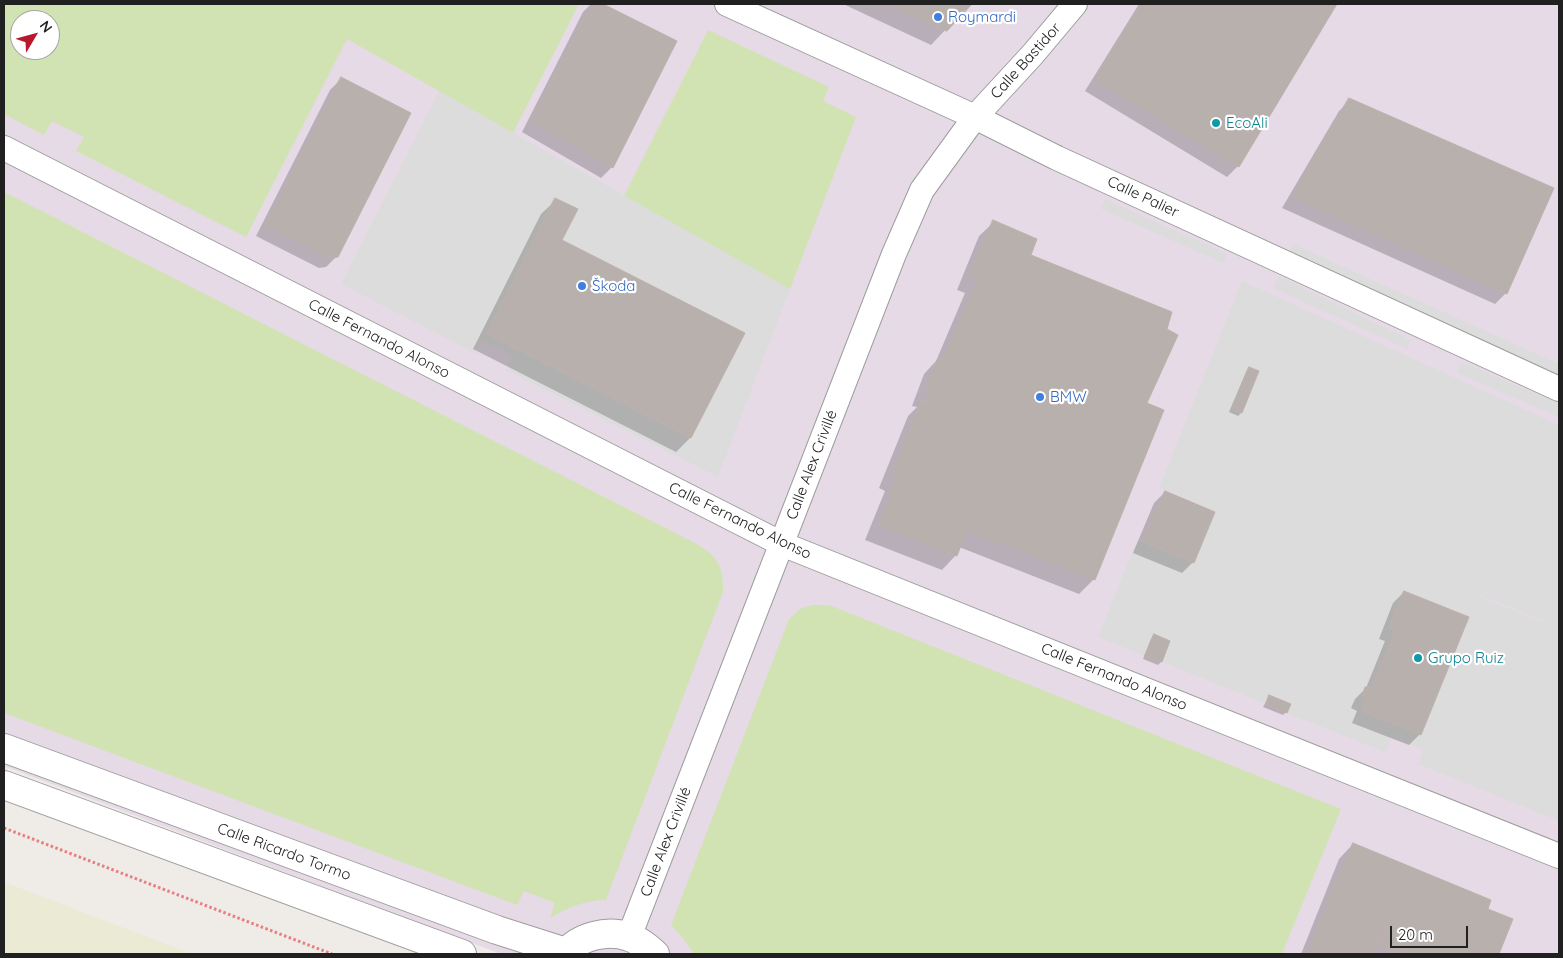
<!DOCTYPE html>
<meta charset="utf-8">
<style>
body{margin:0}
#map{position:relative;width:1563px;height:958px;overflow:hidden;background:#efebe7;font-family:Quicksand,sans-serif}
canvas{display:block}
.frame{position:absolute;inset:0;border:5px solid #202020;pointer-events:none}
.north{position:absolute;left:10px;top:10px;width:50px;height:50px;box-sizing:border-box;background:#fff;border:1px solid #a6a6a6;border-radius:50%;rotate:53deg;font-size:14px;font-weight:700;line-height:20px;text-align:center;color:#202020}
.north::after{content:'';display:block;margin:auto;width:18px;height:22px;background:#b8172c;clip-path:polygon(50% 0,100% 100%,50% 72%,0 100%)}
.scale{position:absolute;left:1390px;top:926px;width:78px;height:22px;box-sizing:border-box;border:2px solid #202020;border-top:0;padding-left:6px;font-size:15px;line-height:18px;white-space:nowrap;color:#202020;-webkit-text-stroke:4px #fff;paint-order:stroke}
</style>
<div id="map">
<canvas width="1563" height="958"></canvas>
<div class="frame"></div>
<div class="north">N</div>
<div class="scale">20 m</div>
</div>
<script>
const g = document.querySelector('canvas').getContext('2d');
g.lineJoin = 'round';
function fillPath(path, color) {
  g.fillStyle = color;
  g.fill(path, 'evenodd');
}
function stroke(path, color, width, dash) {
  g.strokeStyle = color;
  g.lineWidth = width;
  g.lineCap = dash ? 'butt' : 'round';
  g.setLineDash(dash || []);
  g.stroke(path);
}
function write(font, color, halo, rows, align = 'center') {
  g.font = font + ' Quicksand,sans-serif';
  g.lineWidth = 4.5;
  g.setLineDash([]);
  g.textBaseline = 'middle';
  g.strokeStyle = halo;
  g.fillStyle = color;
  for (const [text, x, y, turn = 0] of rows) {
    g.save();
    g.translate(x, y);
    g.rotate((+turn || 0) * Math.PI / 180);
    g.textAlign = isNaN(turn) ? turn : align;
    if (halo) g.strokeText(text, 0, 0);
    g.fillText(text, 0, 0);
    g.restore();
  }
}
const industrial = new Path2D(`
 M4 4H1559V954H501L4 766ZM20 20H50V50H20Z`);
const farmland = new Path2D(`
 M4 882 192 954H4Z`);
const grass = new Path2D(`
 M4 4H579L513 133 347 39 246 237 76 151 84 137 52 121 44 135 4 114ZM20 20H50V50H20Z
 M708 30 829 87 823 101 856 117 790 289 624 196Z
 M4 192 693 542C717 555 724 565 723 592L606 900C585 900 567 908 550 918L555 903 524 891 517 905 4 713Z
 M812 605H829L1341 809 1282 954H694L683 938 671 925 789 619 800 609Z`);
const parking = new Path2D(`
 M439 91 790 289 718 477 506 370 513 356 483 341 475 353 341 284ZM555 198 577 209 562 240 745 333 691 438 487 334Z
 M1105 199 1227 254 1223 263 1101 209Z
 M1293 244 1559 364V377L1289 253Z
 M1279 276 1411 340 1407 349 1273 288Z
 M1242 281 1559 425V821L1418 764 1423 750 1392 738 1385 752 1287 713 1291 704 1269 695 1266 704 1162 662 1170 641 1164 638 1154 635 1145 656 1098 637 1137 540 1194 563 1214 512 1159 488ZM1464 588 1550 624V625L1495 603Z
 M1462 362 1559 404V417L1457 373Z`);
const shadow = new Path2D(`
 M591 4H600L676 42 612 167 601 178 522 132 583 12Z
 M843 4H970L931 45Z
 M1139 4H1335L1238 166 1227 177 1085 91Z
 M341 79 337 256 326 267 319 268 256 236 330 90Z
 M1350 100 1506 293 1495 304 1282 208 1339 111Z
 M556 200 560 241 744 333 690 438 676 452 473 349 541 214Z
 M994 222 1029 256 1146 404 1094 579 1079 594 959 547 956 555 942 570 865 540 885 491 879 488 908 416 917 407 912 406 924 374 936 361 965 293 957 290 979 236Z
 M1249 368 1241 413 1238 416 1229 412 1246 372Z
 M1165 492 1193 562 1182 573 1133 553 1154 503Z
 M1404 592 1420 734 1409 745 1352 723 1357 711 1351 708 1355 699 1366 688 1385 641 1379 639 1393 603Z
 M1154 636 1161 662 1158 665 1143 659 1151 639Z
 M1269 697 1286 712 1283 715 1263 707Z
 M1353 844 1486 910 1511 920 1497 954H1301L1339 859Z`);
const building = new Path2D(`
 M592 4H603L677 41 613 168 532 121Z
 M888 4H972L947 31Z
 M1142 4H1337L1239 167 1095 80Z
 M341 77 411 113 338 257 331 258 266 225Z
 M1349 98 1554 188 1507 294 1293 197Z
 M555 198 578 209 562 240 745 333 691 438 487 334Z
 M993 220 1037 239 1031 255 1172 312 1167 329 1178 335 1147 403 1164 410 1095 580 967 530 957 556 879 525 898 476 893 473 922 400 928 402 931 393 925 391 938 358 944 360 978 279 970 276Z
 M1249 367 1259 371 1242 413 1232 409Z
 M1165 491 1215 512 1194 563 1143 542Z
 M1404 591 1469 617 1421 735 1362 711 1367 699 1362 697 1365 687 1372 688 1395 630 1389 628Z
 M1154 634 1170 641 1162 662 1145 656Z
 M1269 695 1291 704 1287 713 1266 704Z
 M1353 843 1491 900 1488 909 1513 919 1499 954H1399L1407 932 1404 931 1396 953 1380 946 1389 924 1386 923 1373 954H1308Z`);
const path = new Path2D(`
 M4 828 332 954`);
const minor = new Path2D(`
 M727 4 975 117 1057 158 1559 389
 M4 148 782 544 1559 856
 M629 937 894 254 922 190 975 117 1033 54 1075 4`);
const tertiary = new Path2D(`
 M4 748 497 930 566 952
 M4 785 462 954
 M565 954C579 936 608 929 629 937 639 940 647 947 655 954`);
const markers = [
 [938,17,5,"#3f7fe0"],
 [1216,123,5,"#0f9aa8"],
 [582,286,5,"#3f7fe0"],
 [1040,397,5,"#3f7fe0"],
 [1418,658,5,"#0f9aa8"]
];
const shopNames = [
 ["Roymardi",948,17],
 ["Škoda",592,286],
 ["BMW",1050,397]
];
const streetNames = [
 ["Calle Bastidor",1026,61,-48],
 ["Calle Palier",1143,197,25],
 ["Calle Fernando Alonso",379,339,27],
 ["Calle Alex Crivillé",812,465,-69],
 ["Calle Fernando Alonso",740,521,26],
 ["Calle Fernando Alonso",1114,677,22],
 ["Calle Alex Crivillé",666,842,-69],
 ["Calle Ricardo Tormo",284,852,20]
];
const cultureNames = [
 ["EcoAli",1226,123],
 ["Grupo Ruiz",1428,658]
];
fillPath(industrial, '#e7dae7');
fillPath(farmland, '#ebead5');
fillPath(grass, '#d1e3b3');
fillPath(parking, '#dcdcdc');
fillPath(shadow, '#0003');
fillPath(building, '#b8b0ad');
stroke(building, '#bfb1ab', 1);
stroke(minor, '#9d9d9d', 26);
stroke(tertiary, '#9d9d9d', 30);
stroke(path, '#ea7d80', 3, [2.5, 2.5]);
stroke(minor, '#fff', 24);
stroke(tertiary, '#fff', 28);
for (const [x, y, r, color] of markers) {
  const dot = new Path2D();
  dot.arc(x, y, r, 0, 2 * Math.PI);
  g.fillStyle = color;
  g.fill(dot);
  stroke(dot, '#fff', 2);
}
write('15px', '#366cbe', '#fff', shopNames, 'left');
write('15px', '#202020', '#fff', streetNames);
write('15px', '#0d838f', '#fff', cultureNames, 'left');
</script>
